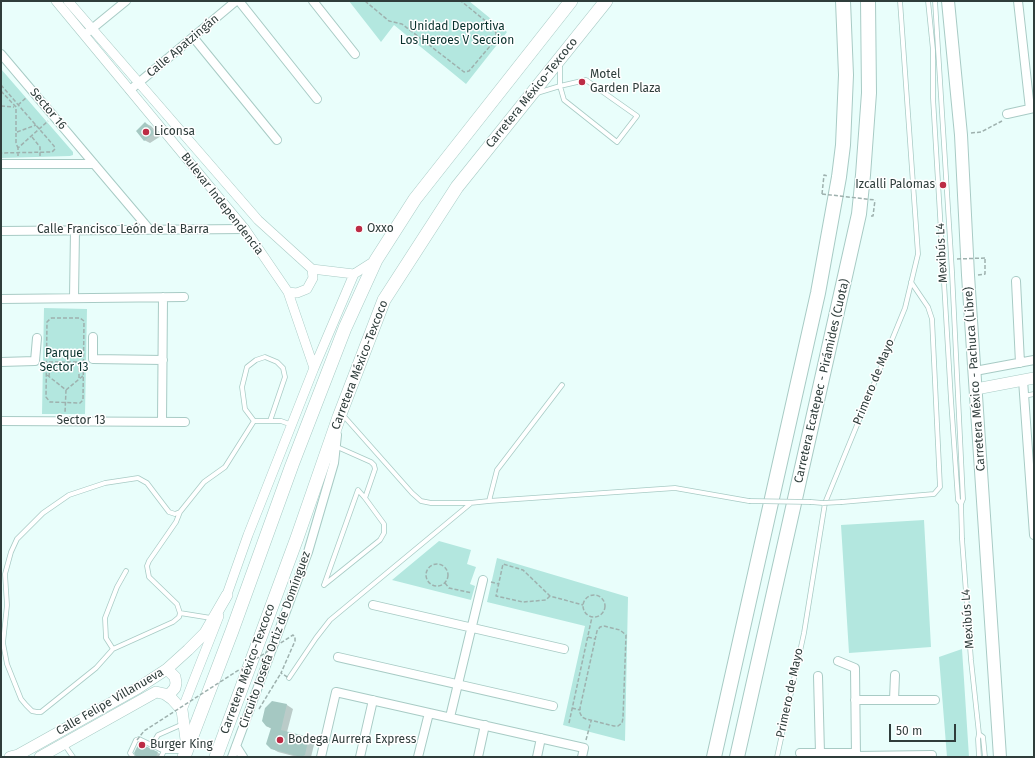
<!DOCTYPE html>
<html>
<head>
<meta charset="utf-8">
<style>
  body { margin:0 }
  #map { position:relative; width:1035px; height:758px; overflow:hidden; background:#e9fefb; font-family:"Fira Sans",sans-serif }
  canvas { display:block }
  .frame { position:absolute; inset:0; border:2px solid #2f3d3b; pointer-events:none }
  .scale { position:absolute; left:889px; top:724px; width:67px; height:18px; box-sizing:border-box; border:2px solid #2f3d3b; border-top:0; padding-left:5px; font-size:12px; line-height:14px; white-space:nowrap; color:#2f3d3b; -webkit-text-stroke:3px #fff; paint-order:stroke }
</style>
</head>
<body>
<div id="map">
<canvas width="1035" height="758"></canvas>
<div class="frame"></div>
<div class="scale">50 m</div>
</div>
<script>
const context = document.querySelector('canvas').getContext('2d');
context.lineJoin = 'round';
function fillPath(path, color) {
  context.fillStyle = color;
  context.fill(path, 'evenodd');
}
function poly(rows) {
  const path = new Path2D();
  for (const r of rows) {
    if (r.length === 3) {
      path.moveTo(r[0] + r[2], r[1]);
      path.arc(r[0], r[1], r[2], 0, 2 * Math.PI);
      continue;
    }
    path.moveTo(r[0], r[1]);
    for (let i = 2; i < r.length; i += 2) path.lineTo(r[i], r[i + 1]);
  }
  return path;
}
function trace(path, color, width, dash) {
  context.strokeStyle = color;
  context.lineWidth = width;
  context.lineCap = dash ? 'butt' : 'round';
  context.setLineDash(dash || []);
  context.stroke(path);
}
function drawText(font, color, halo, rows, align = 'center') {
  context.font = font + ' "Fira Sans",sans-serif';
  context.lineWidth = 3;
  context.setLineDash([]);
  context.textBaseline = 'middle';
  context.strokeStyle = halo;
  context.fillStyle = color;
  for (const [text, x, y, turn = 0] of rows) {
    context.save();
    context.translate(x, y);
    context.rotate((+turn || 0) * Math.PI / 180);
    context.textAlign = isNaN(turn) ? turn : align;
    if (halo) context.strokeText(text, 0, 0);
    context.fillText(text, 0, 0);
    context.restore();
  }
}
fillPath(poly([
  [349,1,469,1,507,32,466,84,394,25,381,42],
  [1,69,73,152,73,155,70,156,1,158],
  [44,308,87,309,85,414,42,414],
  [924,520,931,647,849,653,841,525],
  [439,541,471,550,467,564,476,567,470,584,475,586,471,600,392,580],
  [497,558,628,597,625,741,563,725,585,626,487,602],
  [962,649,969,757,947,757,939,657]
]), '#b3e7df');
fillPath(poly([
  [145,123,151,126,161,136,150,143,144,140],
  [272,702,287,705,293,709,287,732,309,738,315,741,311,757,297,757,278,752,271,748,272,729,266,726],
  [158,753,162,755,161,757,139,757]
]), '#0003');
fillPath(poly([
  [145,122,155,133,144,141,136,131],
  [272,701,287,704,281,730,309,737,305,755,301,757,271,749,266,744,271,728,266,726,262,721,265,708],
  [139,743,158,752,156,757,136,757,134,753]
]), '#a5c8c2');
const service = poly([
  [928,1,933,50,933,98,951,400,958,500,961,504],
  [935,1,952,272,963,499,961,504,962,539,971,660,979,734,978,739,979,757],
  [537,93,560,86,586,80,637,116,617,142,564,100,560,86,560,64],
  [1024,396,1034,394],
  [342,414,412,493,421,501,431,503,470,503,489,501,497,470,562,385],
  [254,421,245,409,242,387,247,367,256,360,265,357,277,362,283,368,285,377,270,421],
  [489,501,675,488,749,501],
  [811,502,823,503],
  [842,502,934,494,940,487,932,319,928,307,911,282],
  [180,512,175,514,169,512,147,483,138,478,105,483,69,495,43,513,17,539,11,552,5,574,7,605,3,643,7,664,21,699,26,705,32,711,37,712,41,712,96,668,113,649,173,622,179,617,180,613,177,604,149,577,147,566,149,561,176,522,180,512,204,482,225,467,254,421,281,421,292,425],
  [324,585,358,490,365,498,375,469,374,465,371,462,335,446],
  [324,585,380,540,384,533,384,524,365,498],
  [180,613,211,618],
  [113,649,106,638,105,618,117,587,126,571],
  [289,678,316,638,330,620,470,504],
  [979,734,983,737,985,757],
  [64,744,73,757],
  [154,747,155,740,158,735,183,724],
  [133,757,130,753,136,740,139,739,164,751],
  [161,757,164,751,183,751],
  [777,757,804,633,825,503,905,308,918,254,900,1]
]);
const minor = poly([
  [239,1,317,99],
  [313,1,355,54],
  [1018,1,1030,109],
  [88,32,126,1],
  [193,37,277,140],
  [1,54,150,230],
  [130,90,236,1],
  [1007,114,1034,108],
  [1,164,94,164],
  [1,231,245,229],
  [1016,281,1020,363],
  [74,298,75,230],
  [1,299,184,297],
  [93,337,93,359,163,360],
  [1,362,35,361,37,338],
  [975,371,1034,360],
  [1023,380,1034,535],
  [1,421,185,422],
  [162,422,163,297],
  [373,605,564,649],
  [338,657,553,706],
  [838,661,855,668,856,757],
  [818,676,820,753],
  [855,700,935,700],
  [894,700,895,675],
  [450,717,483,580],
  [236,746,243,757],
  [800,753,856,753],
  [856,756,932,755],
  [232,757,308,552,334,463,337,435],
  [321,757,336,692,584,748,582,757],
  [360,757,373,700],
  [418,757,429,713],
  [478,757,485,725],
  [537,757,541,738]
]);
const tertiary = poly([
  [56,1,245,229,288,292,314,368],
  [68,1,258,220,312,269,354,274],
  [288,292,297,293,307,289,313,278,312,269],
  [225,600,248,535,314,368,354,274,376,260],
  [182,710,219,616]
]);
const secondary = poly([
  [976,389,1034,378],
  [167,669,175,677,176,683,175,688,168,696],
  [10,757,18,755,138,688,167,669,188,650,205,633,227,595],
  [40,757,156,692,165,694,172,699,182,710,187,747]
]);
const primary = poly([
  [948,1,961,135,968,275,1000,757]
]);
const trunk = poly([
  [184,757,232,631,292,465,345,328,376,260,415,199,571,1],
  [216,757,297,538,339,417,384,300,457,187,606,1]
]);
const motorway = poly([
  [714,757,818,293,839,177,843,145,846,75,843,1],
  [737,757,859,214,863,175,869,93,868,1]
]);
trace(service, '#a8cbc5', 5.5);
trace(minor, '#a8cbc5', 10);
trace(tertiary, '#a8cbc5', 10);
trace(secondary, '#a8cbc5', 12);
trace(primary, '#a8cbc5', 14);
trace(trunk, '#a8cbc5', 14);
trace(motorway, '#a8cbc5', 16);
trace(poly([
  [365,1,389,21,402,24,464,72,469,71,496,39,496,33,493,27,461,1],
  [1,85,54,146,55,149,52,152,1,153],
  [1,91,16,107,16,143,18,148],
  [18,105,27,97],
  [1,106,14,107],
  [17,132,36,125],
  [971,133,981,132,1002,121],
  [32,137,40,147,40,156],
  [18,156,18,148,48,121],
  [822,194,824,175,828,176],
  [871,216,873,216,875,200],
  [978,275,985,274,985,258],
  [51,318,80,318,84,321,83,400,80,403,50,402,46,397,47,322,51,318],
  [43,362,83,362],
  [47,375,66,390,65,413],
  [49,377,50,363],
  [79,378,79,362],
  [66,390,84,375],
  [437,575,11],
  [491,582,499,584],
  [445,583,449,588,472,593],
  [594,606,11],
  [550,596,546,600,523,602,496,596,503,564,523,570,550,596,583,605],
  [604,626,620,630,626,635,623,718,622,723,618,726,614,726,586,719,582,717,580,713,580,708,597,631,600,627,604,626],
  [588,637,595,639],
  [572,708,580,710],
  [259,709,281,673],
  [569,723,592,617],
  [586,740,591,721]
]), '#9eb1ae', 1.5, [4, 2]);
trace(service, '#fff', 4);
trace(minor, '#fff', 8);
trace(tertiary, '#fff', 9);
trace(secondary, '#fff', 11);
trace(primary, '#fff', 12);
trace(trunk, '#fff', 13);
trace(motorway, '#fff', 14);
const serviceBridge = poly([
  [749,501,811,502],
  [823,503,842,502]
]);
trace(serviceBridge, '#a8cbc5', 5.5, []);
trace(poly([
  [822,194,875,200],
  [957,259,985,258],
  [137,740,144,731,293,635,295,637,295,641,281,673,289,678]
]), '#9eb1ae', 1.5, [4, 2]);
trace(serviceBridge, '#fff', 4);
for (const [x, y, r, color] of [
  [582,82,4,"#bc2c45"],
  [146,132,4,"#bc2c45"],
  [943,185,4,"#bc2c45"],
  [359,229,4,"#bc2c45"],
  [280,740,4,"#bc2c45"],
  [142,745,4,"#bc2c45"]
]) {
  const dot = new Path2D();
  dot.arc(x, y, r, 0, 2 * Math.PI);
  context.fillStyle = color;
  context.fill(dot);
  trace(dot, '#fff', 1.5);
}
drawText('12px', '#08322d', '#fff', [
  ["Unidad Deportiva",457,27],
  ["Los Heroes V Seccion",457,41],
  ["Parque",64,354],
  ["Sector 13",64,368]
]);
drawText('12px', '#2f3d3b', '#fff', [
  ["Calle Apatzingán",183,46,-40],
  ["Carretera México-Texcoco",532,93,-51],
  ["Sector 16",48,109,50],
  ["Bulevar Independencia",222,204,52],
  ["Calle Francisco León de la Barra",123,230],
  ["Mexibús L4",942,253,-93],
  ["Carretera México-Texcoco",360,365,-69],
  ["Carretera México - Pachuca (Libre)",975,379,-94],
  ["Carretera Ecatepec - Pirámides (Cuota)",822,381,-77],
  ["Primero de Mayo",874,382,-68],
  ["Sector 13",81,421],
  ["Mexibús L4",968,619,-94],
  ["Circuito Josefa Ortiz de Domínguez",275,640,-70],
  ["Carretera México-Texcoco",248,669,-70],
  ["Primero de Mayo",790,693,-78],
  ["Calle Felipe Villanueva",110,702,-30]
]);
drawText('12px', '#2f3d3b', '#fff', [
  ["Motel",590,75],
  ["Garden Plaza",590,89],
  ["Liconsa",154,132],
  ["Izcalli Palomas",935,185,"right"],
  ["Oxxo",367,229],
  ["Bodega Aurrera Express",288,740],
  ["Burger King",150,745]
], 'left');
</script>
</body>
</html>
